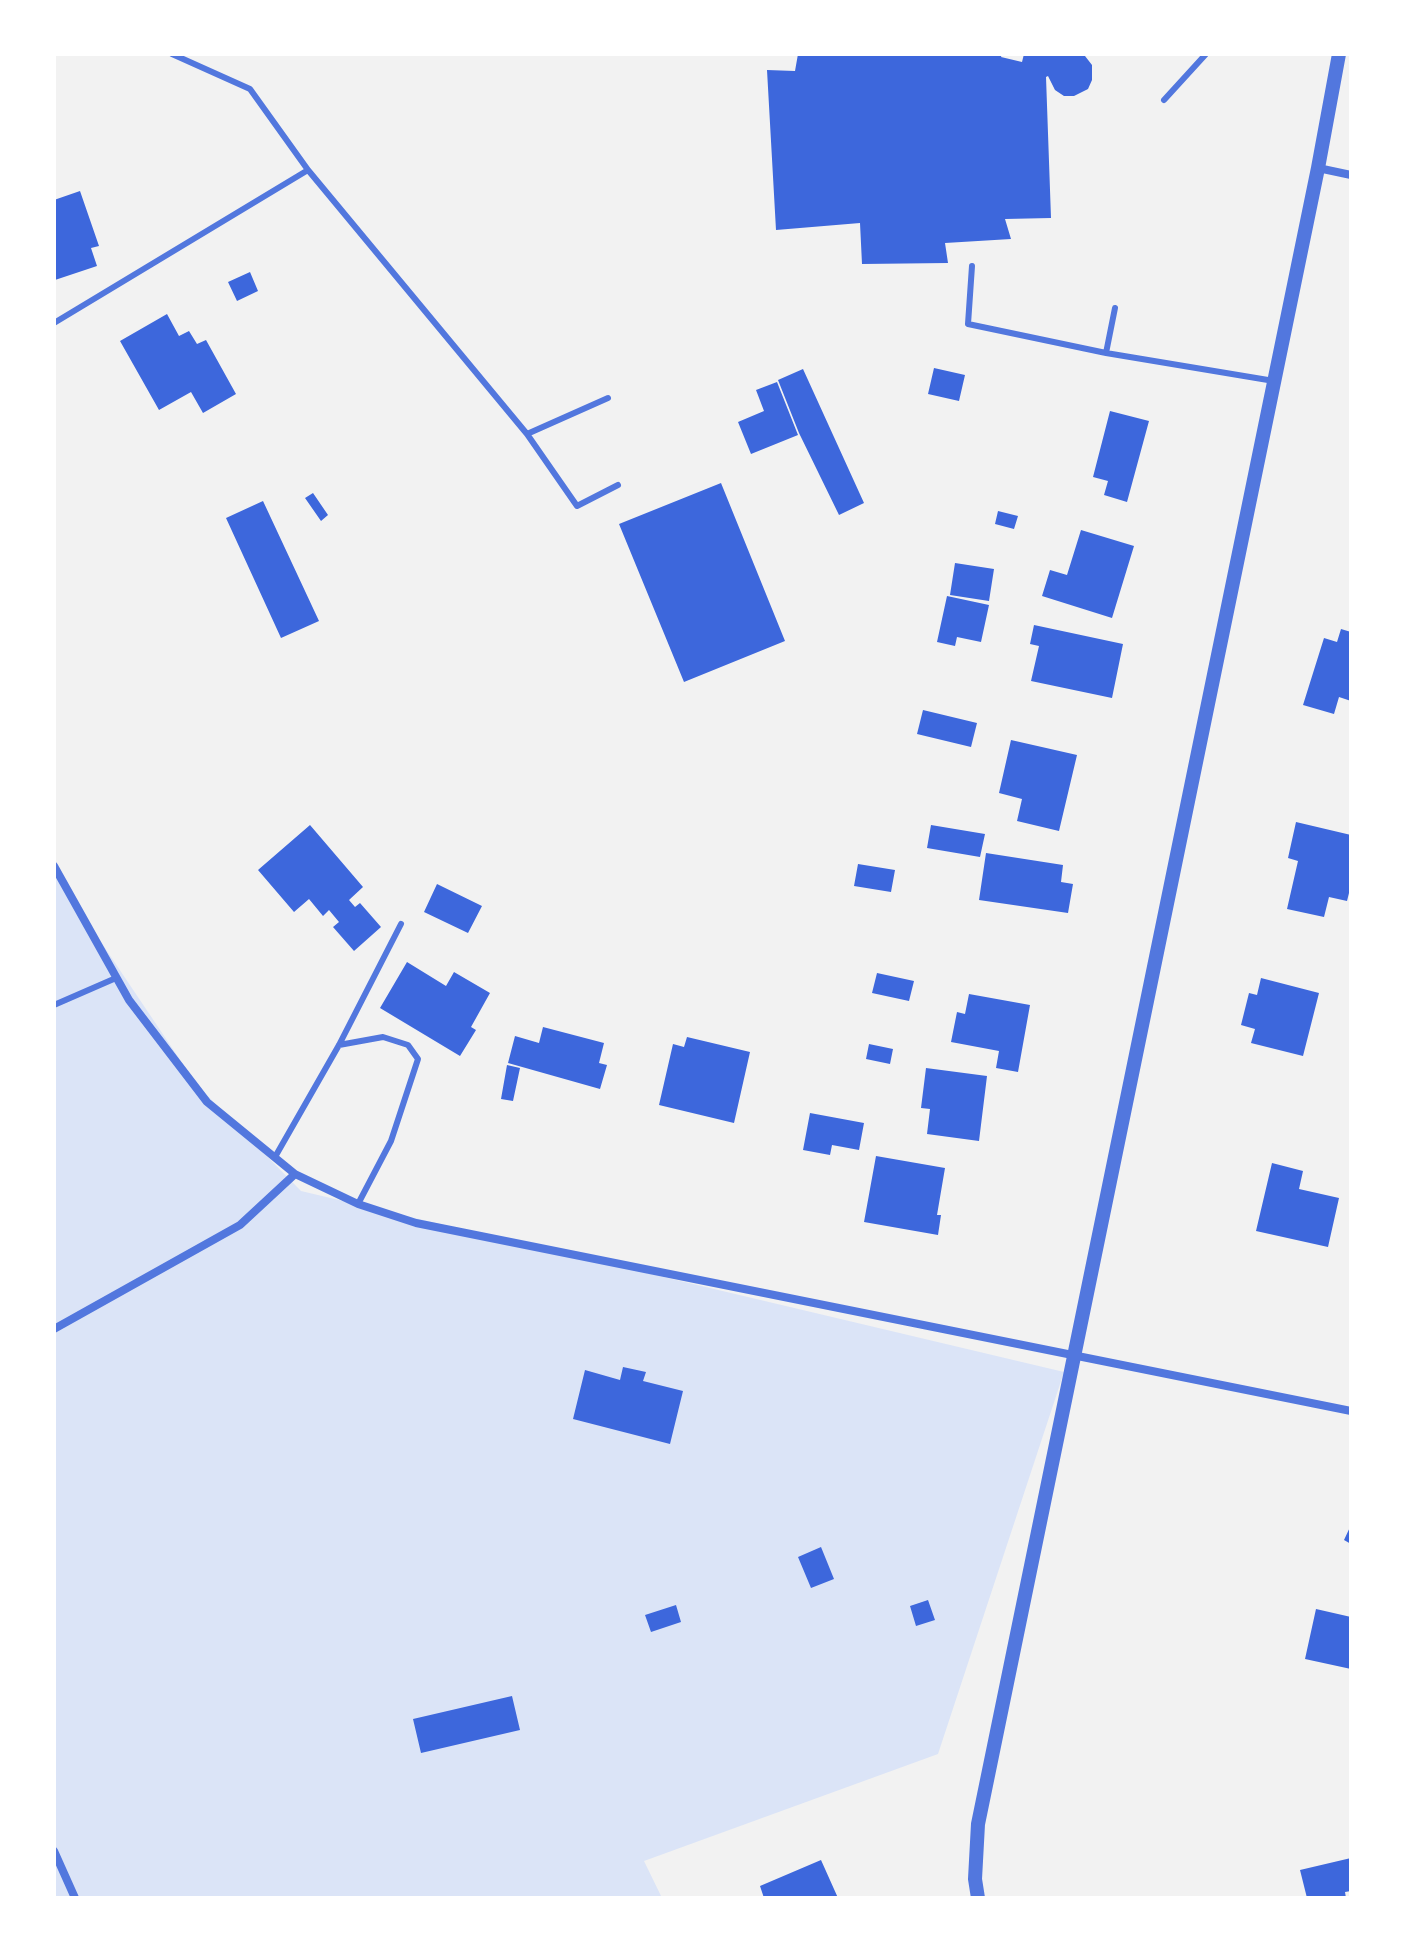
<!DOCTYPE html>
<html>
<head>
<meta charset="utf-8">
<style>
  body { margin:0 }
  #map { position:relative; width:1405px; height:1952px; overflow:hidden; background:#f2f2f2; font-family:"DejaVu Sans",sans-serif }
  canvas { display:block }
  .frame { position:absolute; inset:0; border:56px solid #fff; pointer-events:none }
</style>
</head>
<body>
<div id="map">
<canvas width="1405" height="1952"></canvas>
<div class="frame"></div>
</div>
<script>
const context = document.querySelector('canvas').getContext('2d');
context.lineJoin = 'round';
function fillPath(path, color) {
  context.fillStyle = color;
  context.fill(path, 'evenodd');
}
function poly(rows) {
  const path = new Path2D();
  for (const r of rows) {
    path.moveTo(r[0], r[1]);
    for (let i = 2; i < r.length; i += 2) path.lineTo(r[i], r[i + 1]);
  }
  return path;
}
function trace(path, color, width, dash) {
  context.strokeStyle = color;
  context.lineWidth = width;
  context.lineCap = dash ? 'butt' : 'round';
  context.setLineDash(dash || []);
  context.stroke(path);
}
fillPath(poly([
  [54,872,197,1085,301,1191,1064,1372,938,1754,644,1861,662,1898,54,1898]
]), '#dbe4f7');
fillPath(poly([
  [798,54,1002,54,1001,57,1022,62,1024,54,1085,56,1092,65,1092,80,1088,89,1074,96,1064,96,1055,90,1048,76,1046,77,1051,218,1005,219,1011,239,945,243,948,263,862,264,860,223,776,230,767,70,795,71],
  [80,191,99,246,91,248,97,266,55,280,54,200],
  [250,272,258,291,237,301,228,282],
  [167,314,179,336,189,331,197,344,206,340,236,394,203,413,191,392,159,410,120,341],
  [934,368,965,375,959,401,928,394],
  [803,369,864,503,839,515,799,433,778,380],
  [777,382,798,435,751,454,738,422,764,411,756,390],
  [1110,411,1149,421,1127,502,1104,495,1108,481,1093,477],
  [721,483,785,641,684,682,619,524],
  [313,493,328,515,321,521,305,498],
  [263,501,319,621,281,638,226,518],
  [998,511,1018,516,1014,529,995,524],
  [1081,530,1134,546,1112,618,1042,596,1050,570,1067,575],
  [955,563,994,569,989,601,950,595],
  [947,596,989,605,981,642,957,637,955,646,937,642],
  [1034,625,1123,644,1112,698,1031,681,1039,646,1030,644],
  [1341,629,1351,632,1351,701,1339,697,1334,714,1303,705,1324,638,1337,642],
  [923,710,977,723,971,747,917,734],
  [1011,740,1077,755,1059,831,1017,821,1022,799,999,793],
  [1296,822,1351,835,1351,885,1347,901,1329,897,1324,917,1287,909,1298,861,1288,858],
  [310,825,363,887,349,900,355,907,360,903,381,927,354,951,333,927,339,922,329,910,323,916,309,899,294,912,258,870],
  [931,825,985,834,980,857,927,848],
  [986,853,1063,865,1061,882,1073,884,1068,913,979,900],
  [858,864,895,870,891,892,854,886],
  [437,884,482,906,468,933,424,912],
  [407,962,446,986,454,972,490,993,471,1027,476,1030,460,1056,380,1008],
  [877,973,914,981,909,1001,872,993],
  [1261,978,1319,993,1303,1056,1251,1043,1255,1029,1241,1025,1249,993,1257,995],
  [969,994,1030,1005,1018,1072,996,1068,999,1051,951,1042,957,1012,965,1014],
  [543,1027,604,1043,599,1063,607,1065,600,1089,508,1063,515,1036,539,1043],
  [687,1037,750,1052,734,1123,659,1105,673,1044,684,1047],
  [869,1044,893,1049,890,1064,866,1059],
  [507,1065,520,1068,513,1101,501,1099],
  [926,1068,987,1076,979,1141,927,1134,930,1109,921,1108],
  [810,1113,864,1123,859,1150,832,1145,830,1155,803,1150],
  [876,1156,945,1168,937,1215,941,1215,938,1235,864,1222],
  [1272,1163,1303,1171,1299,1189,1339,1198,1328,1247,1256,1231],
  [623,1367,646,1372,643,1381,683,1391,670,1444,573,1419,585,1370,620,1380],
  [1351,1525,1351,1544,1344,1540],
  [821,1547,834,1579,811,1588,798,1557],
  [928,1600,935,1620,916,1626,910,1606],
  [676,1605,681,1622,651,1632,645,1615],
  [1316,1609,1351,1617,1351,1669,1305,1659],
  [512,1696,520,1730,421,1753,413,1719],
  [1351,1858,1351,1891,1345,1892,1346,1898,1307,1898,1300,1870],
  [821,1860,838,1898,764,1898,760,1886]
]), '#3d67dc');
trace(poly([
  [172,54,250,89,308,170],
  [1164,100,1206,54],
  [972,266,968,324,1106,353],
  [1115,308,1106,353,1274,381],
  [54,323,308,170,527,434,577,506,618,485],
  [527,434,608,398],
  [54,1005,116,978],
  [339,1045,383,1037,408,1045,418,1059,391,1141,358,1204],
  [275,1157,339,1045,401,924]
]), '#5277de', 6);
trace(poly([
  [1318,168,1351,175],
  [54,866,129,1000,207,1102,295,1174,358,1204,416,1223,1351,1411],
  [54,1329,240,1225,295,1174],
  [54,1851,75,1898]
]), '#5277de', 8);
trace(poly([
  [978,1898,975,1879,978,1824,1318,168,1339,54]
]), '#5277de', 14);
</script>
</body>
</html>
